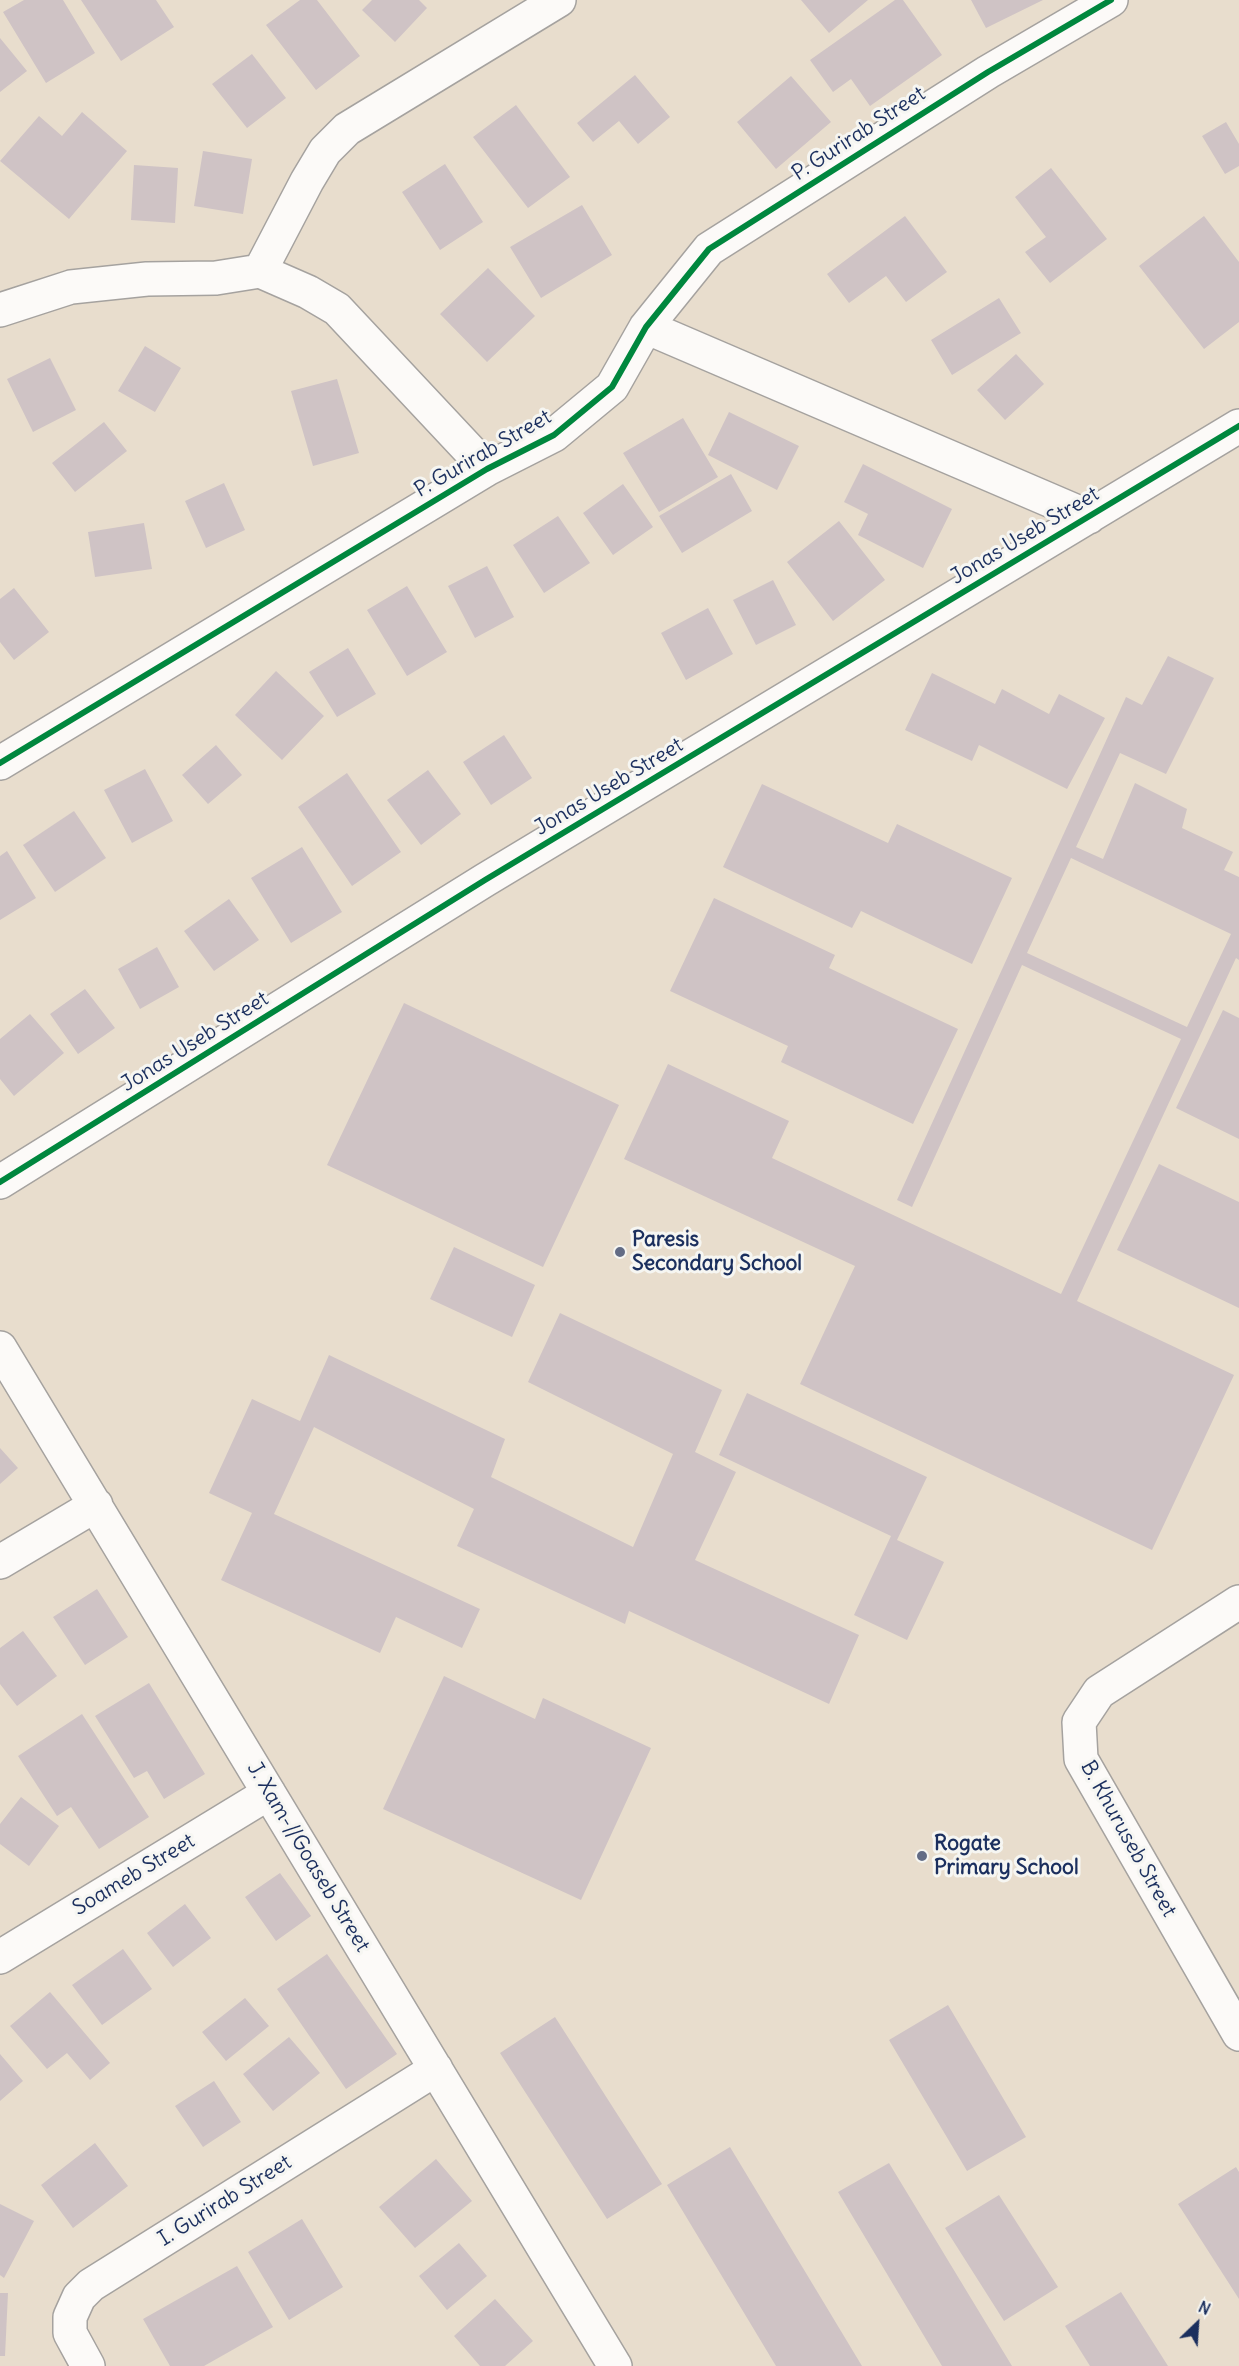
<!DOCTYPE html>
<html>
<head>
<meta charset="utf-8">
<style>
  body { margin:0 }
  #map { position:relative; width:1239px; height:2366px; overflow:hidden; background:#e8ddcd; font-family:Delius,sans-serif }
  canvas { display:block }
  .north { position:absolute; left:1167px; top:2294px; width:60px; height:60px; -webkit-text-stroke:4px #f6f6f2; paint-order:stroke; rotate:25deg; font-size:16px; font-weight:700; line-height:24px; text-align:center; color:#1b2f5e }
  .north::after { content:''; display:block; margin:auto; width:21px; height:27px; background:#1b2f5e; clip-path:polygon(50% 0,100% 100%,50% 72%,0 100%) }
</style>
</head>
<body>
<div id="map">
<canvas width="1239" height="2366"></canvas>
<div class="north">N</div>
</div>
<script>
const context = document.querySelector('canvas').getContext('2d');
context.lineJoin = 'round';
function fillPath(path, color) {
  context.fillStyle = color;
  context.fill(path, 'evenodd');
}
function poly(rows) {
  const path = new Path2D();
  for (const r of rows) {
    path.moveTo(r[0], r[1]);
    for (let i = 2; i < r.length; i += 2) path.lineTo(r[i], r[i + 1]);
  }
  return path;
}
function trace(path, color, width, dash) {
  context.strokeStyle = color;
  context.lineWidth = width;
  context.lineCap = dash ? 'butt' : 'round';
  context.setLineDash(dash || []);
  context.stroke(path);
}
function drawText(font, color, halo, rows, align = 'center') {
  context.font = font + ' Delius,sans-serif';
  context.lineWidth = 6;
  context.setLineDash([]);
  context.textBaseline = 'middle';
  context.strokeStyle = halo;
  context.fillStyle = color;
  for (const [text, x, y, turn = 0] of rows) {
    context.save();
    context.translate(x, y);
    context.rotate((+turn || 0) * Math.PI / 180);
    context.textAlign = isNaN(turn) ? turn : align;
    if (halo) context.strokeText(text, 0, 0);
    context.fillText(text, 0, 0);
    context.restore();
  }
}
fillPath(poly([
  [24,0,63,0,95,53,46,83,3,12],
  [81,0,156,0,174,27,121,61],
  [300,0,317,0,360,56,316,90,266,25],
  [372,0,419,0,427,8,395,42,362,10],
  [801,0,868,0,829,33],
  [895,0,903,0,942,55,870,106,851,79,833,92,810,60],
  [971,0,1043,0,986,28],
  [0,38,27,71,0,92],
  [252,54,286,98,247,128,212,84],
  [635,75,670,117,638,144,619,121,593,142,577,123],
  [791,76,831,122,776,169,737,122],
  [516,105,570,177,528,208,473,137],
  [82,112,127,151,69,219,0,161,39,116,62,136],
  [1226,122,1239,144,1239,166,1225,174,1202,136],
  [203,151,252,159,243,214,194,206],
  [445,164,483,222,440,250,402,192],
  [134,165,178,168,175,223,131,220],
  [1051,168,1107,239,1050,283,1025,252,1046,237,1015,197],
  [582,205,612,255,541,298,510,247],
  [905,216,947,272,906,302,886,276,849,303,827,274],
  [1204,216,1239,262,1239,322,1204,349,1139,266],
  [488,268,535,316,487,362,440,314],
  [999,298,1021,333,952,375,931,340],
  [145,346,181,368,155,412,118,391],
  [1016,354,1044,384,1005,420,977,390],
  [50,358,76,410,33,432,7,379],
  [337,379,359,453,313,466,291,391],
  [729,412,799,446,777,490,708,455],
  [683,418,718,477,659,512,623,453],
  [104,422,127,451,75,492,52,463],
  [863,464,952,509,923,568,858,535,868,514,844,502],
  [731,474,752,511,682,553,659,516],
  [224,483,245,530,206,548,185,501],
  [623,484,653,527,613,555,583,513],
  [558,516,590,563,544,593,513,545],
  [839,521,885,580,833,621,787,562],
  [144,523,152,569,95,577,88,532],
  [487,566,514,617,475,638,448,586],
  [773,580,796,625,756,645,733,600],
  [407,586,447,652,407,676,367,610],
  [14,588,49,632,14,660,0,642,0,599],
  [708,608,733,654,686,680,661,633],
  [348,648,376,694,337,717,309,672],
  [1168,656,1214,678,1166,774,1120,753,1076,847,1103,859,1135,783,1187,809,1182,828,1233,852,1224,870,1239,877,1239,960,1236,958,1077,1301,1234,1375,1152,1550,800,1384,855,1266,624,1159,668,1064,789,1121,772,1158,1061,1294,1181,1039,1022,965,912,1207,897,1200,1126,697,1142,705],
  [1071,858,1231,934,1187,1027,1027,953],
  [276,671,324,716,282,760,235,715],
  [932,673,995,704,1002,689,1049,714,1059,694,1105,718,1067,789,979,745,972,761,905,730],
  [504,735,532,778,491,805,463,762],
  [216,745,242,775,208,804,182,775],
  [145,769,173,821,132,843,104,790],
  [428,770,461,814,421,845,387,800],
  [347,773,401,852,352,886,298,807],
  [762,784,888,843,897,824,1012,878,972,964,861,911,852,928,723,867],
  [74,811,106,858,55,892,23,845],
  [302,847,342,912,291,943,251,878],
  [7,851,36,898,0,920,0,856],
  [714,898,835,955,829,968,958,1029,913,1124,781,1062,788,1046,670,991],
  [229,899,259,940,214,971,184,931],
  [157,947,179,987,140,1009,118,969],
  [85,989,115,1028,78,1054,50,1014],
  [404,1003,619,1105,543,1267,327,1165],
  [1223,1010,1239,1018,1239,1139,1176,1108],
  [30,1014,64,1053,14,1096,0,1079,0,1039],
  [1159,1164,1239,1202,1239,1308,1117,1250],
  [454,1247,535,1285,512,1337,430,1299],
  [560,1313,722,1390,695,1452,736,1472,695,1560,859,1635,829,1704,629,1611,625,1624,457,1546,474,1509,314,1427,274,1514,480,1609,462,1648,396,1617,380,1653,221,1580,252,1513,209,1493,252,1399,300,1421,329,1355,505,1439,491,1477,633,1547,673,1454,528,1382],
  [747,1393,927,1477,897,1540,944,1562,907,1640,854,1615,891,1536,719,1455],
  [0,1448,18,1468,0,1484],
  [97,1589,128,1637,85,1665,53,1617],
  [23,1631,57,1676,17,1706,0,1684,0,1648],
  [444,1676,535,1719,543,1698,651,1748,581,1900,383,1809],
  [149,1683,205,1774,164,1799,147,1771,134,1778,95,1716],
  [82,1714,149,1817,99,1849,71,1807,57,1816,18,1756],
  [21,1797,59,1826,29,1866,0,1844,0,1824],
  [280,1873,311,1916,276,1941,245,1897],
  [185,1904,211,1938,173,1967,147,1933],
  [123,1949,152,1989,102,2025,72,1985],
  [327,1954,397,2054,346,2089,277,1989],
  [50,1992,110,2063,90,2080,67,2053,47,2069,10,2026],
  [245,1998,269,2026,226,2061,202,2032],
  [948,2005,1026,2137,967,2171,889,2040],
  [555,2017,662,2184,607,2219,500,2053],
  [289,2037,320,2073,273,2111,243,2074],
  [0,2054,23,2081,0,2101],
  [214,2081,241,2122,203,2147,175,2106],
  [95,2143,128,2186,73,2228,41,2185],
  [730,2147,862,2366,776,2366,667,2185],
  [436,2159,472,2201,415,2248,379,2207],
  [889,2163,1012,2366,942,2366,838,2192],
  [1236,2167,1239,2172,1239,2299,1178,2204],
  [999,2195,1058,2287,1004,2321,945,2228],
  [0,2204,34,2221,4,2278,0,2275],
  [302,2219,343,2287,289,2320,248,2252],
  [459,2243,487,2276,447,2310,419,2276],
  [237,2266,273,2327,204,2366,170,2366,143,2319],
  [1121,2292,1168,2366,1090,2366,1065,2326],
  [0,2293,8,2293,5,2356,0,2356],
  [495,2299,533,2341,505,2366,480,2366,454,2336]
]), '#cfc3c5');
const street = poly([
  [260,271,307,181,325,151,347,129,559,0],
  [0,310,71,287,147,279,216,278,260,271,308,292,337,309,487,469],
  [646,327,1089,517],
  [0,763,487,469,554,435,612,387,646,327,709,249,988,72,1111,0],
  [0,1182,485,880,1239,426],
  [0,1348,615,2366],
  [0,1562,96,1505],
  [1239,1602,1099,1692,1079,1722,1081,1759,1239,2034],
  [0,1957,269,1793],
  [88,2366,70,2333,70,2317,79,2297,91,2285,436,2069]
]);
trace(street, '#a5a29f', 36);
trace(street, '#fcfaf8', 33);
trace(poly([
  [0,763,487,469,554,435,612,387,646,327,709,249,988,72,1111,0],
  [0,1182,485,880,1239,426]
]), '#00873e', 6);
for (const [x, y, r, color] of [
  [620,1252,6,"#636c85"],
  [922,1856,6,"#636c85"]
]) {
  const dot = new Path2D();
  dot.arc(x, y, r, 0, 2 * Math.PI);
  context.fillStyle = color;
  context.fill(dot);
  trace(dot, '#f6f6f2', 2);
}
drawText('21px', '#1b2f5e', '#f6f6f2', [
  ["P. Gurirab Street",859,134,-33],
  ["P. Gurirab Street",483,454,-30],
  ["Jonas Useb Street",1025,536,-31],
  ["Jonas Useb Street",609,787,-31],
  ["Jonas Useb Street",195,1042,-32],
  ["B. Khuruseb Street",1128,1839,61],
  ["J. Xam-//Goaseb Street",308,1857,59],
  ["Soameb Street",134,1875,-31],
  ["I. Gurirab Street",225,2201,-32]
]);
drawText('bold 21px', '#1b2f5e', '#f6f6f2', [
  ["Paresis",632,1240],
  ["Secondary School",632,1264],
  ["Rogate",934,1844],
  ["Primary School",934,1868]
], 'left');
</script>
</body>
</html>
